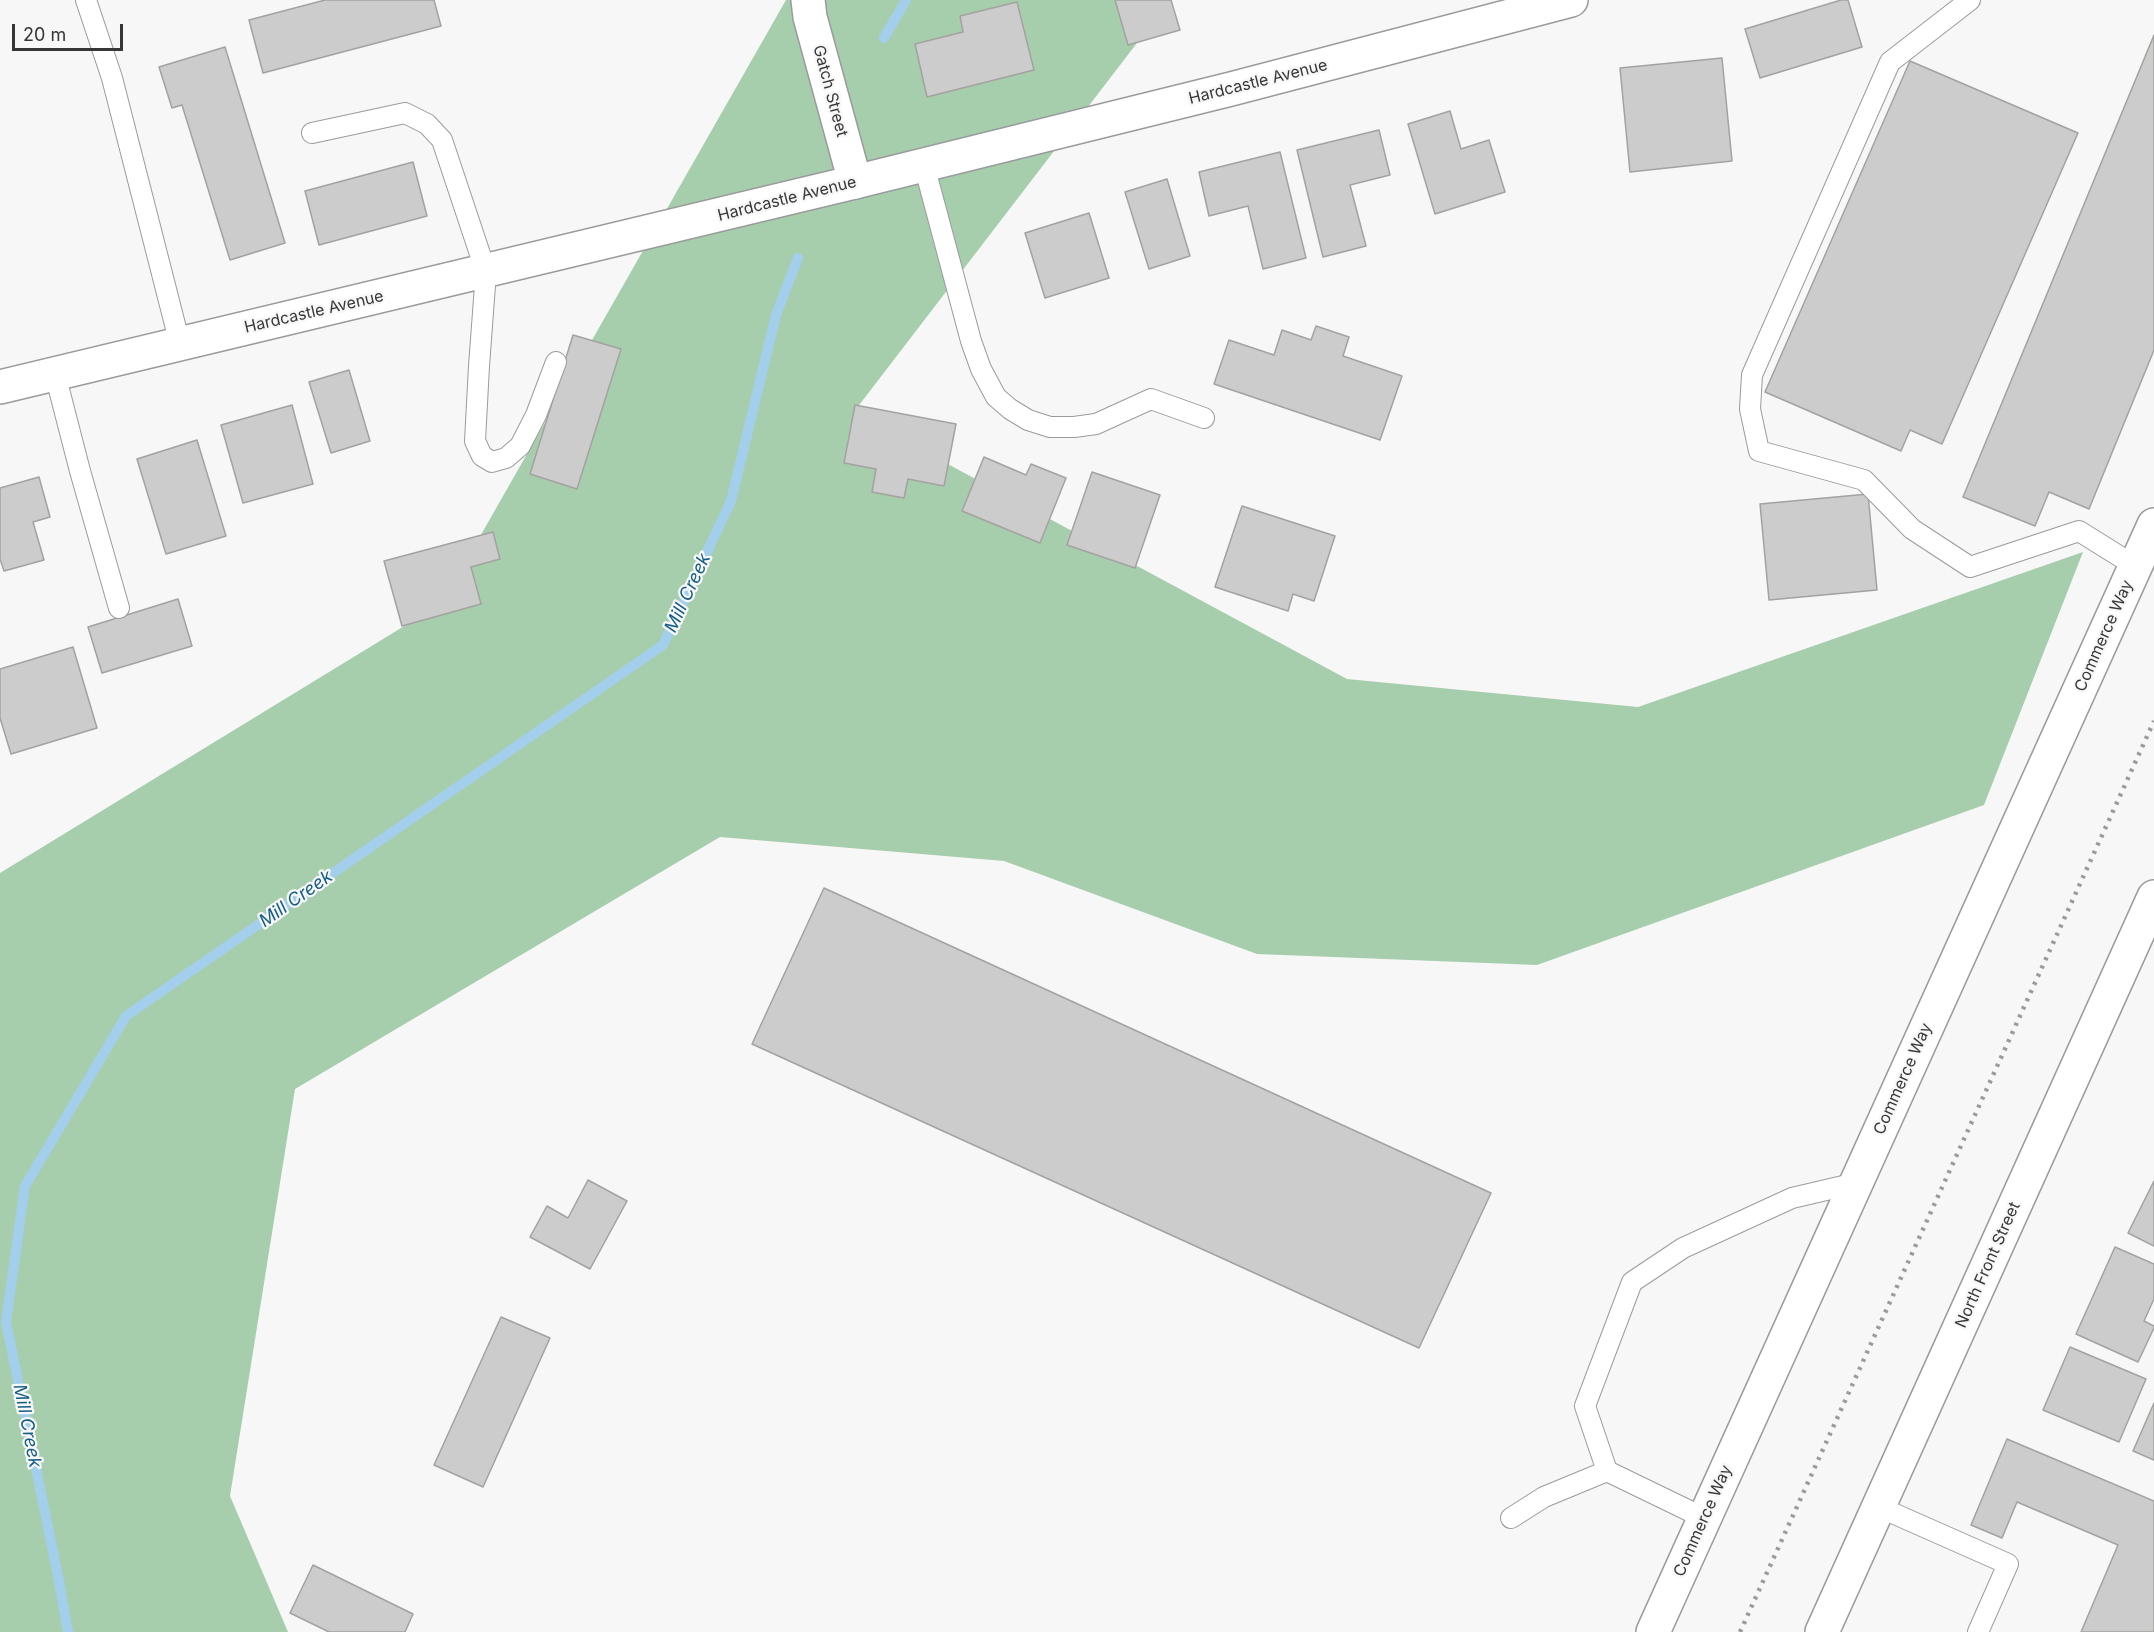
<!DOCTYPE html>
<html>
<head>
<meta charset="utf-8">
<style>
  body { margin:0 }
  #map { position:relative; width:2154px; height:1632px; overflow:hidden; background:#f7f7f8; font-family:Inter,sans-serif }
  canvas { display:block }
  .scale { position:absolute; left:12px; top:24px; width:111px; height:27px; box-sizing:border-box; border:3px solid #363637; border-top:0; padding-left:8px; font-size:18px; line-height:21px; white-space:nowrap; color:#363637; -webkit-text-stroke:4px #f7f7f8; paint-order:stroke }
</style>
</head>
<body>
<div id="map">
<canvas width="2154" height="1632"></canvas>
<div class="scale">20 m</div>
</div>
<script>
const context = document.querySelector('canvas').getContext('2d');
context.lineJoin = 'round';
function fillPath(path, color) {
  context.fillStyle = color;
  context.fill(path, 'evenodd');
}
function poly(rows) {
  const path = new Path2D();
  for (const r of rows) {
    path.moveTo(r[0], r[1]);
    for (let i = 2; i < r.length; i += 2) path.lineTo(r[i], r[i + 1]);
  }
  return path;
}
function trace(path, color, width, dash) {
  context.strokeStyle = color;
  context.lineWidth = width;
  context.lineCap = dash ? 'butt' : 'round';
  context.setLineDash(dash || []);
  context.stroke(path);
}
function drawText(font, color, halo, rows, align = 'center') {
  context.font = font + ' Inter,sans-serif';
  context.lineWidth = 4.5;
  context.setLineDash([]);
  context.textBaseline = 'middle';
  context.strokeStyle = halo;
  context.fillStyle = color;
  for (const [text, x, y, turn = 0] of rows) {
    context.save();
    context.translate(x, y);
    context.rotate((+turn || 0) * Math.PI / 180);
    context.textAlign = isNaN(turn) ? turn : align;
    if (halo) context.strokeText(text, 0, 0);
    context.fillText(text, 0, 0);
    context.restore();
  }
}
fillPath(poly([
  [786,0,1170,0,853,413,1347,679,1638,707,2083,552,1984,805,1537,965,1257,954,1004,861,720,837,295,1089,230,1496,288,1632,0,1632,0,873,442,603]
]), '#a7ceac');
trace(poly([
  [884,38,906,0],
  [68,1632,58,1576,6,1322,25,1186,126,1016,663,645,731,501,776,315,798,258]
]), '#a3cfed', 10);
const building = poly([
  [325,0,434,0,441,26,263,73,249,20,325,0],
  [1115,0,1171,0,1180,30,1128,45,1115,0],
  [1841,0,1848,0,1862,47,1760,78,1745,29,1841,0],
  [1017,2,1034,70,927,97,915,44,963,32,960,16,1017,2],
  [2154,35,2154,350,2089,509,2049,492,2035,526,1963,497,2154,35],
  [225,47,285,243,230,260,182,105,172,108,159,67,225,47],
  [1722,58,1732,161,1630,172,1620,68,1722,58],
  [1910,61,2078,133,1942,444,1910,430,1901,451,1765,392,1910,61],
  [1450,111,1461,149,1489,140,1505,192,1435,214,1408,124,1450,111],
  [1379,130,1390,175,1350,185,1366,246,1323,257,1297,150,1379,130],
  [1280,152,1306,258,1263,269,1248,206,1209,216,1199,172,1280,152],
  [413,162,427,216,319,245,305,191,413,162],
  [1167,179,1190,256,1149,269,1125,192,1167,179],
  [1089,213,1109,278,1045,298,1025,233,1089,213],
  [1316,326,1349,337,1343,356,1402,376,1380,440,1214,384,1229,340,1274,355,1282,330,1311,340,1316,326],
  [573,335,621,349,577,489,530,474,573,335],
  [349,370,370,441,331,453,309,382,349,370],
  [292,405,313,484,243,503,221,425,292,405],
  [855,405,956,424,944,486,908,479,904,498,872,492,876,469,844,463,855,405],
  [197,440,226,536,166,554,137,459,197,440],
  [984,457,1026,475,1031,464,1066,478,1040,543,962,511,984,457],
  [1092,472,1160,495,1135,568,1067,545,1092,472],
  [39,477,50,517,33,522,44,560,4,571,0,559,0,488,39,477],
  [1868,494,1877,590,1769,600,1760,504,1868,494],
  [1242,506,1335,536,1314,601,1293,594,1288,611,1215,587,1242,506],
  [493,532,500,559,471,567,481,604,402,626,384,561,493,532],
  [178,599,192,646,102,673,88,627,178,599],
  [73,647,97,728,11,754,0,718,0,669,73,647],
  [824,888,1491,1193,1419,1348,752,1044,824,888],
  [588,1180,627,1201,590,1269,530,1237,547,1206,568,1218,588,1180],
  [2154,1181,2154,1246,2128,1233,2154,1181],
  [2115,1247,2154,1264,2154,1299,2144,1321,2154,1326,2154,1328,2138,1362,2076,1334,2115,1247],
  [501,1317,550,1338,483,1487,434,1465,501,1317],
  [2070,1347,2146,1379,2119,1442,2043,1410,2070,1347],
  [2154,1403,2154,1460,2133,1451,2154,1403],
  [2007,1439,2154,1501,2154,1632,2081,1632,2118,1545,2017,1502,2002,1538,1971,1525,2007,1439],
  [313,1565,413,1614,405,1632,329,1632,290,1613,313,1565]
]);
fillPath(building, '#cdcccc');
trace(building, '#a3a2a1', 1.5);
const lane = poly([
  [86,0,112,78,180,344],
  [1970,0,1890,62,1752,375,1750,409,1759,451,1864,480,1912,529,1970,567,2079,531,2135,566],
  [312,133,405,113,427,124,442,140,486,272,479,366,475,441,482,456,492,462,506,458,520,446,536,415,556,362],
  [924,165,971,341,981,369,996,397,1010,409,1028,420,1050,427,1074,427,1096,424,1151,399,1204,418],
  [55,374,80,471,119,608],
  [1879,1507,2008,1564,1978,1632],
  [1511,1518,1544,1497,1607,1471],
  [1704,1518,1607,1471,1585,1406,1632,1282,1683,1248,1792,1198,1856,1183]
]);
const street = poly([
  [808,0,810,17,855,182],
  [1653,1632,2154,525]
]);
const secondary = poly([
  [0,387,855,182,1231,89,1571,0],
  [1822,1632,2154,897]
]);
trace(lane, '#9a9b9c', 22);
trace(street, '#9a9b9c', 36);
trace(secondary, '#9a9b9c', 36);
trace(lane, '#fff', 20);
trace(street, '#fff', 33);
trace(secondary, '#fff', 33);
trace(poly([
  [1740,1632,2154,721]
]), '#9b9b9c', 4.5, [3, 6]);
drawText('16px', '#363637', '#f7f7f8', [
  ["Hardcastle Avenue",1258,82,-14],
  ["Gatch Street",830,91,75],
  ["Hardcastle Avenue",787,199,-14],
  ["Hardcastle Avenue",314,312,-13],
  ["Commerce Way",2104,636,-66],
  ["Commerce Way",1903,1079,-66],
  ["North Front Street",1988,1265,-66],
  ["Commerce Way",1703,1521,-66]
]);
drawText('italic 18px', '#145d84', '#f7f7f8', [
  ["Mill Creek",688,593,-65],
  ["Mill Creek",296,899,-35],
  ["Mill Creek",27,1426,79]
]);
</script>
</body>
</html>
